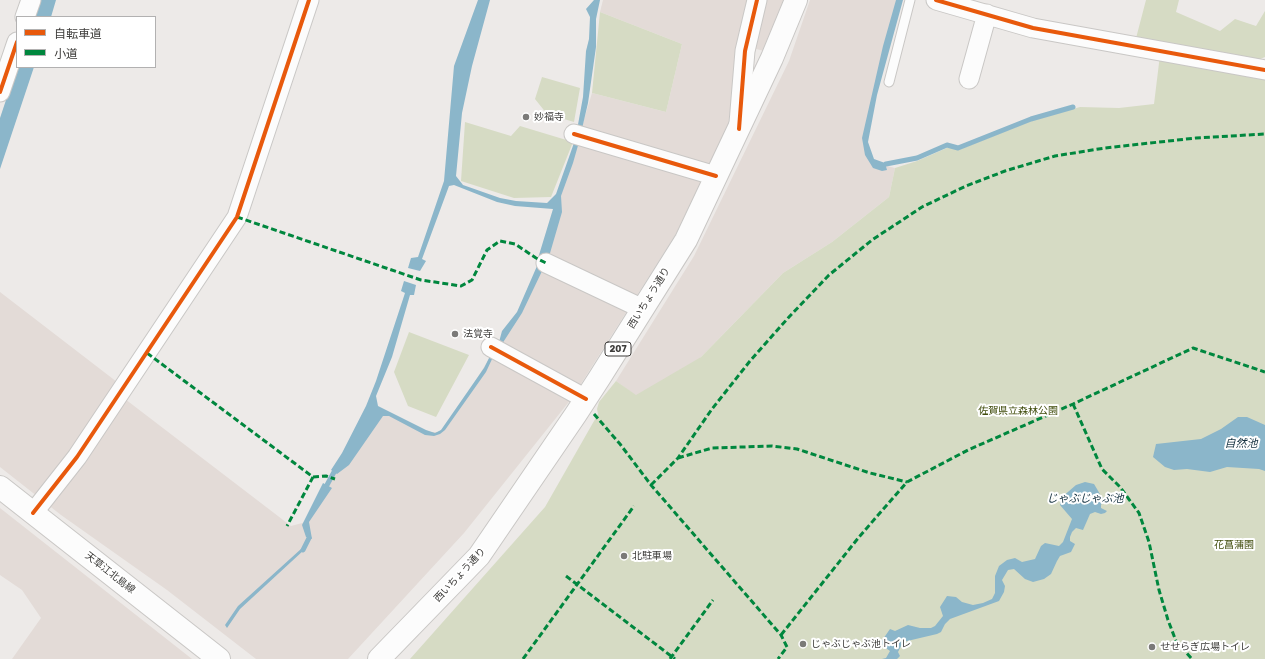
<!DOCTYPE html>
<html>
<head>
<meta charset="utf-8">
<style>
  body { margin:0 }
  #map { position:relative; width:1265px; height:659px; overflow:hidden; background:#edeae8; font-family:Rubik,"Noto Sans JP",sans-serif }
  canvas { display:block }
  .legend { position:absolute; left:16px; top:16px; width:140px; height:52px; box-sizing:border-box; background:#fff; border:1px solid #b2b1b1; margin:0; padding:5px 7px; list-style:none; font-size:12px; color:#3e3d3b }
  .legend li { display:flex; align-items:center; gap:8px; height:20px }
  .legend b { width:20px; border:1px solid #b2b1b1 }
</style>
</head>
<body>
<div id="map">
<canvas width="1265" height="659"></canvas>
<ul class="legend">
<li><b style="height:5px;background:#e8590c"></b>自転車道</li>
<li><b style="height:5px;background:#00873e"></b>小道</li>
</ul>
</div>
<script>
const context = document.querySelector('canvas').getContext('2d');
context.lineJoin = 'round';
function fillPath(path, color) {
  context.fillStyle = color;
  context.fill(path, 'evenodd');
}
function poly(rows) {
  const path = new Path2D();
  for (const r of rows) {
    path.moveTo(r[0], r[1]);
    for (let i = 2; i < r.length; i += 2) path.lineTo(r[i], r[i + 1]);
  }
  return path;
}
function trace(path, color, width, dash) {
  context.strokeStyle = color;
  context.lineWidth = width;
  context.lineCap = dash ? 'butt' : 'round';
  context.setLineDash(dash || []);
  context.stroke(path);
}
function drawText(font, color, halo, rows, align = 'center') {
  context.font = font + ' Rubik,"Noto Sans JP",sans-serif';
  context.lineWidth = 4;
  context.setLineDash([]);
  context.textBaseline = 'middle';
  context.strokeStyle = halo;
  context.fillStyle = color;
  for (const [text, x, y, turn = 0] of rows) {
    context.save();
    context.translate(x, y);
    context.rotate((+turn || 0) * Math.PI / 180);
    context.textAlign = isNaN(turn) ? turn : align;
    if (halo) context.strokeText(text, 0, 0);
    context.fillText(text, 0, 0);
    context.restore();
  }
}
fillPath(poly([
  [603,0,786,0,764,51,741,45,728,126,677,232,572,398,464,533,348,659,256,659,167,590,61,515,0,467,0,292,117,382,125,399,291,526,306,522,374,407,425,432,438,432,447,426,518,313,538,271,592,93,666,112,682,44,600,12],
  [810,0,900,0,863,140,875,163,895,168,889,197,832,242,783,273,699,359,636,396,616,381,694,256,789,61],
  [0,508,192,659,12,659,41,618,22,590,0,575]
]), '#e3dbd7');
fillPath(poly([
  [1146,0,1179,0,1176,12,1220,31,1235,19,1256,26,1265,11,1265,57,1255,61,1135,42],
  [600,12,682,44,666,112,592,93],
  [1160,55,1265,77,1265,659,410,659,545,507,598,414,597,409,599,402,616,381,636,395,701,357,783,273,832,242,889,197,895,168,917,161,949,147,958,150,1031,121,1080,107,1119,108,1154,104],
  [542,77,580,88,574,122,547,114,535,99],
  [465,122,511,136,520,126,573,142,551,197,514,198,461,181],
  [409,332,469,355,436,417,408,406,394,372]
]), '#d6dbc4');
fillPath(poly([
  [39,0,56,0,51,17,34,17],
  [478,0,490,0,472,66,462,113,456,176,463,185,500,198,516,201,547,203,556,194,575,140,579,142,573,163,561,196,562,212,548,260,539,255,553,209,515,206,497,202,454,185,449,186,422,259,426,261,420,271,408,268,411,258,418,257,444,181,454,66],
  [594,0,600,0,596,19,596,47,588,103,581,133,577,130,583,97,586,51,589,39,590,17,586,9],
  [896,0,903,0,877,95,868,142,874,159,885,163,887,170,882,171,873,168,865,155,862,138,883,46],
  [17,67,34,67,0,169,0,118],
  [537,266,543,269,522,313,502,344,499,342,502,331,517,312],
  [404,281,416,285,414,295,410,295,392,357,376,396,378,406,426,430,435,433,441,430,484,368,491,354,493,357,486,372,445,430,440,434,434,436,425,435,389,416,383,416,349,465,337,474,331,470,342,453,366,406,376,381,405,293,401,291],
  [1238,417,1247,417,1265,425,1265,471,1259,469,1227,467,1210,472,1187,469,1174,470,1165,467,1153,457,1156,444,1201,439,1221,429],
  [1085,482,1094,484,1097,489,1101,496,1105,499,1101,505,1101,508,1107,511,1105,513,1101,514,1095,512,1090,514,1083,530,1076,528,1072,532,1070,537,1070,541,1075,544,1071,552,1060,556,1057,561,1051,574,1044,579,1033,582,1025,579,1014,569,1008,570,1002,580,1005,586,1004,592,999,601,950,619,945,624,941,632,937,634,903,642,898,652,900,656,897,659,882,659,886,658,890,651,883,646,881,642,890,629,895,631,908,625,920,628,931,628,935,626,943,616,940,607,947,596,956,597,962,602,973,605,983,603,992,599,995,593,995,576,999,566,1007,560,1015,558,1022,562,1035,559,1041,546,1045,543,1059,546,1063,542,1072,519,1060,505,1061,498,1076,485],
  [323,483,332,488,309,522,312,539,306,537,302,525],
  [301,549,304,550,240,609,227,628,225,625,238,606]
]), '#8bb6ca');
trace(poly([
  [886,164,917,158,947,145,958,148,1031,119,1073,107],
  [327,485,334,472],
  [303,550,309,538]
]), '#8bb6ca', 5);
const lane = poly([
  [889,82,910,0]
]);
const street = poly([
  [936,0,1033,28,1265,70],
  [25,17,31,0],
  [969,79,987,14],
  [0,92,17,42],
  [739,123,745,51,757,0],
  [574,134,716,176],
  [546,263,643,309],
  [491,347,586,399],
  [33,513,77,457,237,217,309,0]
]);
const secondary = poly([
  [0,487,219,659]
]);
const highway = poly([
  [379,659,479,556,576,414,600,377,686,240,772,58,796,0]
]);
trace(lane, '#c9c7c5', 11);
trace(street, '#c9c7c5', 21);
trace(secondary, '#c9c7c5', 24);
trace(highway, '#c9c7c5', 24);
trace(lane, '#fcfcfc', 9);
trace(street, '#fcfcfc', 19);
trace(secondary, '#fcfcfc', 22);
trace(highway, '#fcfcfc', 22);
trace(poly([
  [237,217,421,280,461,286,472,280,487,250,500,241,515,244,536,258,546,263],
  [147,353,313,477,287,526],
  [1073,404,1102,469,1120,487,1139,513,1149,542,1159,590,1168,620,1176,641,1192,659],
  [594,414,620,444,651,485,781,635,787,647,778,659],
  [678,458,712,448,772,446,797,449,870,473,907,482],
  [313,477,326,476,335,479],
  [651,485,678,458,712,409,750,361,789,317,829,275,872,240,922,207,966,186,1005,171,1055,156,1105,148,1196,138,1265,134],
  [566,576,675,659],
  [781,635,859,537,907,482,968,450,1073,404,1193,348,1265,372],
  [523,659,634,506],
  [670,659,713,600]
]), '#00873e', 3, [6, 3]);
trace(poly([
  [936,0,1033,28,1265,70],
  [0,92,17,42],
  [739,129,745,51,757,0],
  [574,134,716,176],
  [491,347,586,399],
  [33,513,77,457,237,217,309,0]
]), '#e8590c', 4);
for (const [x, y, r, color] of [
  [526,117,4,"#7b7a78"],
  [455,334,4,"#7b7a78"],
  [624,556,4,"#7b7a78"],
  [803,644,4,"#7b7a78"],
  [1152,647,4,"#7b7a78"]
]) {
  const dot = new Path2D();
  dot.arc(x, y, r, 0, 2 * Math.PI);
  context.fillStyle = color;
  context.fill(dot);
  trace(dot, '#fff', 1.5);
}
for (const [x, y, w] of [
  [618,349,26]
]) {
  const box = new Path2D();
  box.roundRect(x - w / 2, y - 7, w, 14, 3);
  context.fillStyle = '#fff';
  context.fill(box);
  trace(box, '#3e3d3b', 1);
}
drawText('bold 9px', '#3e3d3b', null, [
  ["207",618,349]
]);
drawText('10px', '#3e3d3b', '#fff', [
  ["妙福寺",534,117],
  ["法覚寺",463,334],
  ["北駐車場",632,556],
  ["じゃぶじゃぶ池トイレ",811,644],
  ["せせらぎ広場トイレ",1160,647]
], 'left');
drawText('10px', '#3e3d3b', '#fff', [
  ["西いちょう通り",649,298,-58],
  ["天草江北島線",110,573,38],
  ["西いちょう通り",460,575,-47]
]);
drawText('10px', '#414d0d', '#fff', [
  ["佐賀県立森林公園",1018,411],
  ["花菖蒲園",1234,545]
]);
drawText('italic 11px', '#153240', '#fff', [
  ["自然池",1241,444],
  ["じゃぶじゃぶ池",1085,499]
]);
</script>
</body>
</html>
